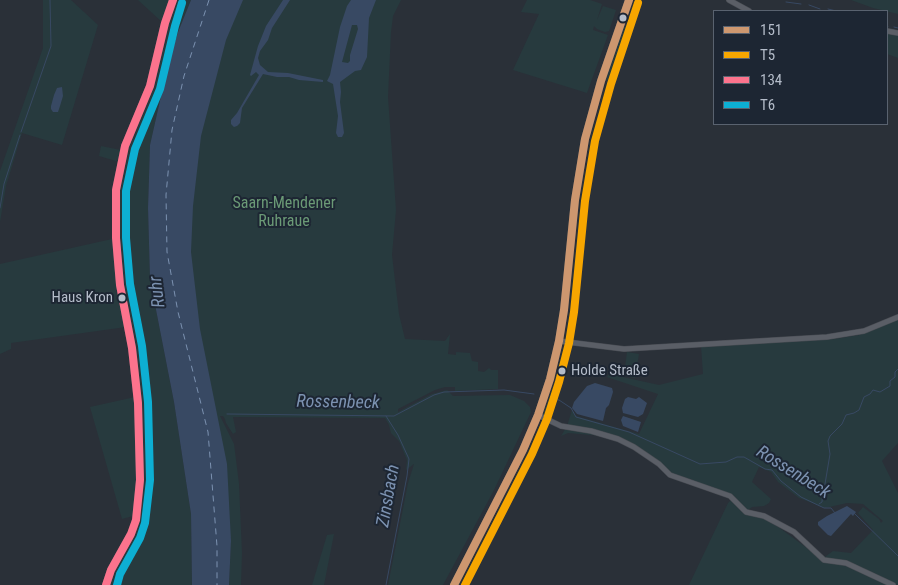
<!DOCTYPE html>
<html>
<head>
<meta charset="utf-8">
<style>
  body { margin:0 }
  #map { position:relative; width:898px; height:585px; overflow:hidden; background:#2a3038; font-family:"Roboto Condensed",sans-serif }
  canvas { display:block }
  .legend { position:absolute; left:713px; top:10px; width:175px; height:115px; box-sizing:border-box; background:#1d2633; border:1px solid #59626f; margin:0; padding:6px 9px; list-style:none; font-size:15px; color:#b4bcc9 }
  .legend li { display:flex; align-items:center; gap:10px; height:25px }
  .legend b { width:25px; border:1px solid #59626f }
</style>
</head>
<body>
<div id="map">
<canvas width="898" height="585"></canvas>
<ul class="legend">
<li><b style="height:6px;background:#cd976f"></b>151</li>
<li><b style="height:6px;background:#f7a600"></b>T5</li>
<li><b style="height:6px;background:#fc738d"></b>134</li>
<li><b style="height:6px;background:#0dafd3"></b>T6</li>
</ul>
</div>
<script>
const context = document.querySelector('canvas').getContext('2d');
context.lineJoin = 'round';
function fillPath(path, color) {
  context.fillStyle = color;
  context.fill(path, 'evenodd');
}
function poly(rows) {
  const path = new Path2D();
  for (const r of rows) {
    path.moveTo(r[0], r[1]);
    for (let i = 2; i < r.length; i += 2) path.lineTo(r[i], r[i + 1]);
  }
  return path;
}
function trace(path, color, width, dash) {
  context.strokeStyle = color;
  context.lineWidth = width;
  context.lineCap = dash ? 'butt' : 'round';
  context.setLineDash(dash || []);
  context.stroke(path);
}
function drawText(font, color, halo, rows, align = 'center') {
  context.font = font + ' "Roboto Condensed",sans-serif';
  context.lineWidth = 4;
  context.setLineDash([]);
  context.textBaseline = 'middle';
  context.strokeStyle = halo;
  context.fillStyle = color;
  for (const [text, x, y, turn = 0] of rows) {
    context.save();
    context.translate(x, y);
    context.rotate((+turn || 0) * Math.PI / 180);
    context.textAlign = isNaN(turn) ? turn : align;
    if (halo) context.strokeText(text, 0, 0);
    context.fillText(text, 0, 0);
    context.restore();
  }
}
fillPath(poly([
  [43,0,71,0,98,25,62,145,22,133,6,186,0,222,0,171,43,48],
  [138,0,171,0,162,22],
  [176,0,191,0,178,32,168,65,150,145,148,208,150,279,174,402,191,514,192,585,108,585,110,578,133,535,142,467,122,285,118,235,118,190,122,164,171,11],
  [217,0,401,0,393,16,391,32,388,97,396,210,392,255,399,314,405,339,445,341,450,334,448,354,456,355,456,352,470,353,472,361,478,362,478,371,484,372,489,368,491,370,498,370,498,389,455,391,455,387,445,387,435,390,398,409,398,412,432,394,447,390,453,396,510,395,524,401,530,407,531,412,494,490,443,585,388,585,408,483,414,464,406,470,407,460,399,441,391,433,389,425,385,418,233,417,236,432,233,434,226,423,225,419,223,416,220,416,234,444,239,484,242,553,241,585,229,585,231,541,175,303],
  [527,0,590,0,602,4,597,20,603,6,616,10,609,31,605,32,597,29,594,26,593,30,608,35,587,93,513,70,539,14,521,12],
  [851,0,898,0,898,14,873,8],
  [623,26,629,28,609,81,606,80,605,76],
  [887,33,898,34,898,58,887,54],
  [101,146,121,150,118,160,116,161,99,156],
  [112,239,117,295,126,327,11,343,11,349,0,354,0,264],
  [898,318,898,443,882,461,898,493,898,585,689,585,728,503,731,500,733,500,743,512,763,517,770,521,822,559,833,551,851,553,873,530,858,513,863,507,879,519,881,523,883,521,863,504,847,503,825,508,799,498,778,482,771,472,759,467,752,482,771,499,769,503,764,506,752,507,747,511,740,503,671,474,638,448,604,436,568,433,561,436,567,426,572,410,576,416,639,434,658,394,607,377,609,374,659,385,703,374,701,346,834,339,859,335],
  [627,352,639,354,635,378,624,376],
  [562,357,559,389,554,389,544,416,543,414,559,372],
  [135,397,138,469,133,516,122,519,90,407],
  [334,534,324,585,312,585,327,535]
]), '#273a3e');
fillPath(poly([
  [191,0,243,0,226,40,201,136,193,206,191,252,200,329,227,464,231,541,229,585,192,585,191,514,174,402,150,279,148,208,150,145,168,65,178,32],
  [283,0,290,0,272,28,268,40,260,51,258,58,260,65,268,72,288,73,323,80,323,82,299,80,289,77,277,77,263,74,242,108,240,123,237,126,234,127,231,124,231,120,237,113,259,75,256,72,251,76,250,75,258,46,266,26],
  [351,0,376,0,369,18,367,57,361,70,355,71,340,82,341,92,340,102,344,133,342,137,338,137,336,133,338,116,333,84,327,81,330,75,340,27,347,6],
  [352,25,357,25,358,29,350,55,350,61,348,63,342,62],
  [62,87,63,96,60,106,58,112,53,112,51,109,51,106,54,95,57,88],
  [595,383,612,388,613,392,609,405,606,408,603,421,577,414,572,408,574,402,587,386],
  [628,397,636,399,639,397,647,403,643,414,638,417,623,413,622,408,625,399],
  [623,416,641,422,638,432,623,426,621,420],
  [847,506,856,512,853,516,851,514,831,536,828,535,818,525,818,522,827,516]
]), '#384963');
trace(poly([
  [786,2,801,4],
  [809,5,820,9],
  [828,9,836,11],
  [887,25,888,26],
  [894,27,898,28],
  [21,132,51,46,50,0],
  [0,208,4,184,20,135],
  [551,399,559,400,571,408,576,417,629,432,700,464,726,462,737,457,744,457,765,469,772,470,781,481,801,497,824,508,831,508,835,513],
  [227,414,394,416,434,395,444,392,504,390,534,394],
  [819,504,822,502,823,488,825,484,830,454,828,441,830,436,842,424,846,415,854,413,859,410,864,397,870,394,873,390,880,392,890,386,890,381,895,377,895,372,898,369],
  [854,513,898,556],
  [386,585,407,476,409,459,398,435,386,416]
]), '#384963', 1);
trace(poly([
  [209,0,184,76,172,130,166,195,167,252,178,312,208,432,217,546,217,585]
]), '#7c92b1', 1, [6, 5]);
const minor = poly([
  [729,0,749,11],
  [887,31,898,33],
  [559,341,624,349,827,337,864,331,898,317],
  [538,415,561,426,591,431,618,439,634,447,659,464,670,475,730,496,746,512,764,516,794,532,824,560,846,563,893,585]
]);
const major = poly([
  [106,585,111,570,131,534,136,520,140,480,138,403,132,348,120,285,116,238,116,190,125,146,150,86,165,23,173,0],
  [454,585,523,450,538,415,550,379,559,341,564,310,575,200,585,139,601,81,629,0]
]);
trace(minor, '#484c53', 6);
trace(major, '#484c55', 8);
trace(minor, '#5a5e66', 5);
trace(major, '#5c6168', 6);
trace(poly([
  [454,585,523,450,538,415,550,379,559,341,564,310,575,200,585,139,601,81,629,0]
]), '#cd976f', 8);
trace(poly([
  [465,585,532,454,547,419,559,382,569,343,574,312,585,201,595,141,611,84,638,3]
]), '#f7a600', 8);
trace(poly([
  [106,585,111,570,131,534,136,520,140,480,138,403,132,348,120,285,116,238,116,190,125,146,150,86,165,23,173,0]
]), '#fc738d', 8);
trace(poly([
  [117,585,120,574,140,538,145,523,150,480,148,402,142,346,130,284,126,238,126,191,135,149,160,89,175,26,182,3]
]), '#0dafd3', 8);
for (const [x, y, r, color] of [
  [623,18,4.5,"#b4bcc9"],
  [122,298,4.5,"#b4bcc9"],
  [562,371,4.5,"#b4bcc9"]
]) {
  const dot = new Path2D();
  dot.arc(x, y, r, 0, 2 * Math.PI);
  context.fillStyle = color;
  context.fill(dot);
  trace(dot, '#1d2633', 2);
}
drawText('15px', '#b4bcc9', '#1d2633', [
  ["Haus Kron",113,298],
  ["Holde Straße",571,371,"left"]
], 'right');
drawText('16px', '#6b9a76', '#1d2633', [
  ["Saarn-Mendener",284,204],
  ["Ruhraue",284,222]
]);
drawText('italic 18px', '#7c92b1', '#1d2633', [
  ["Ruhr",158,292,-97],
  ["Rossenbeck",338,403,1],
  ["Rossenbeck",793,473,32],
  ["Zinsbach",389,496,-80]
]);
</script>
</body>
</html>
